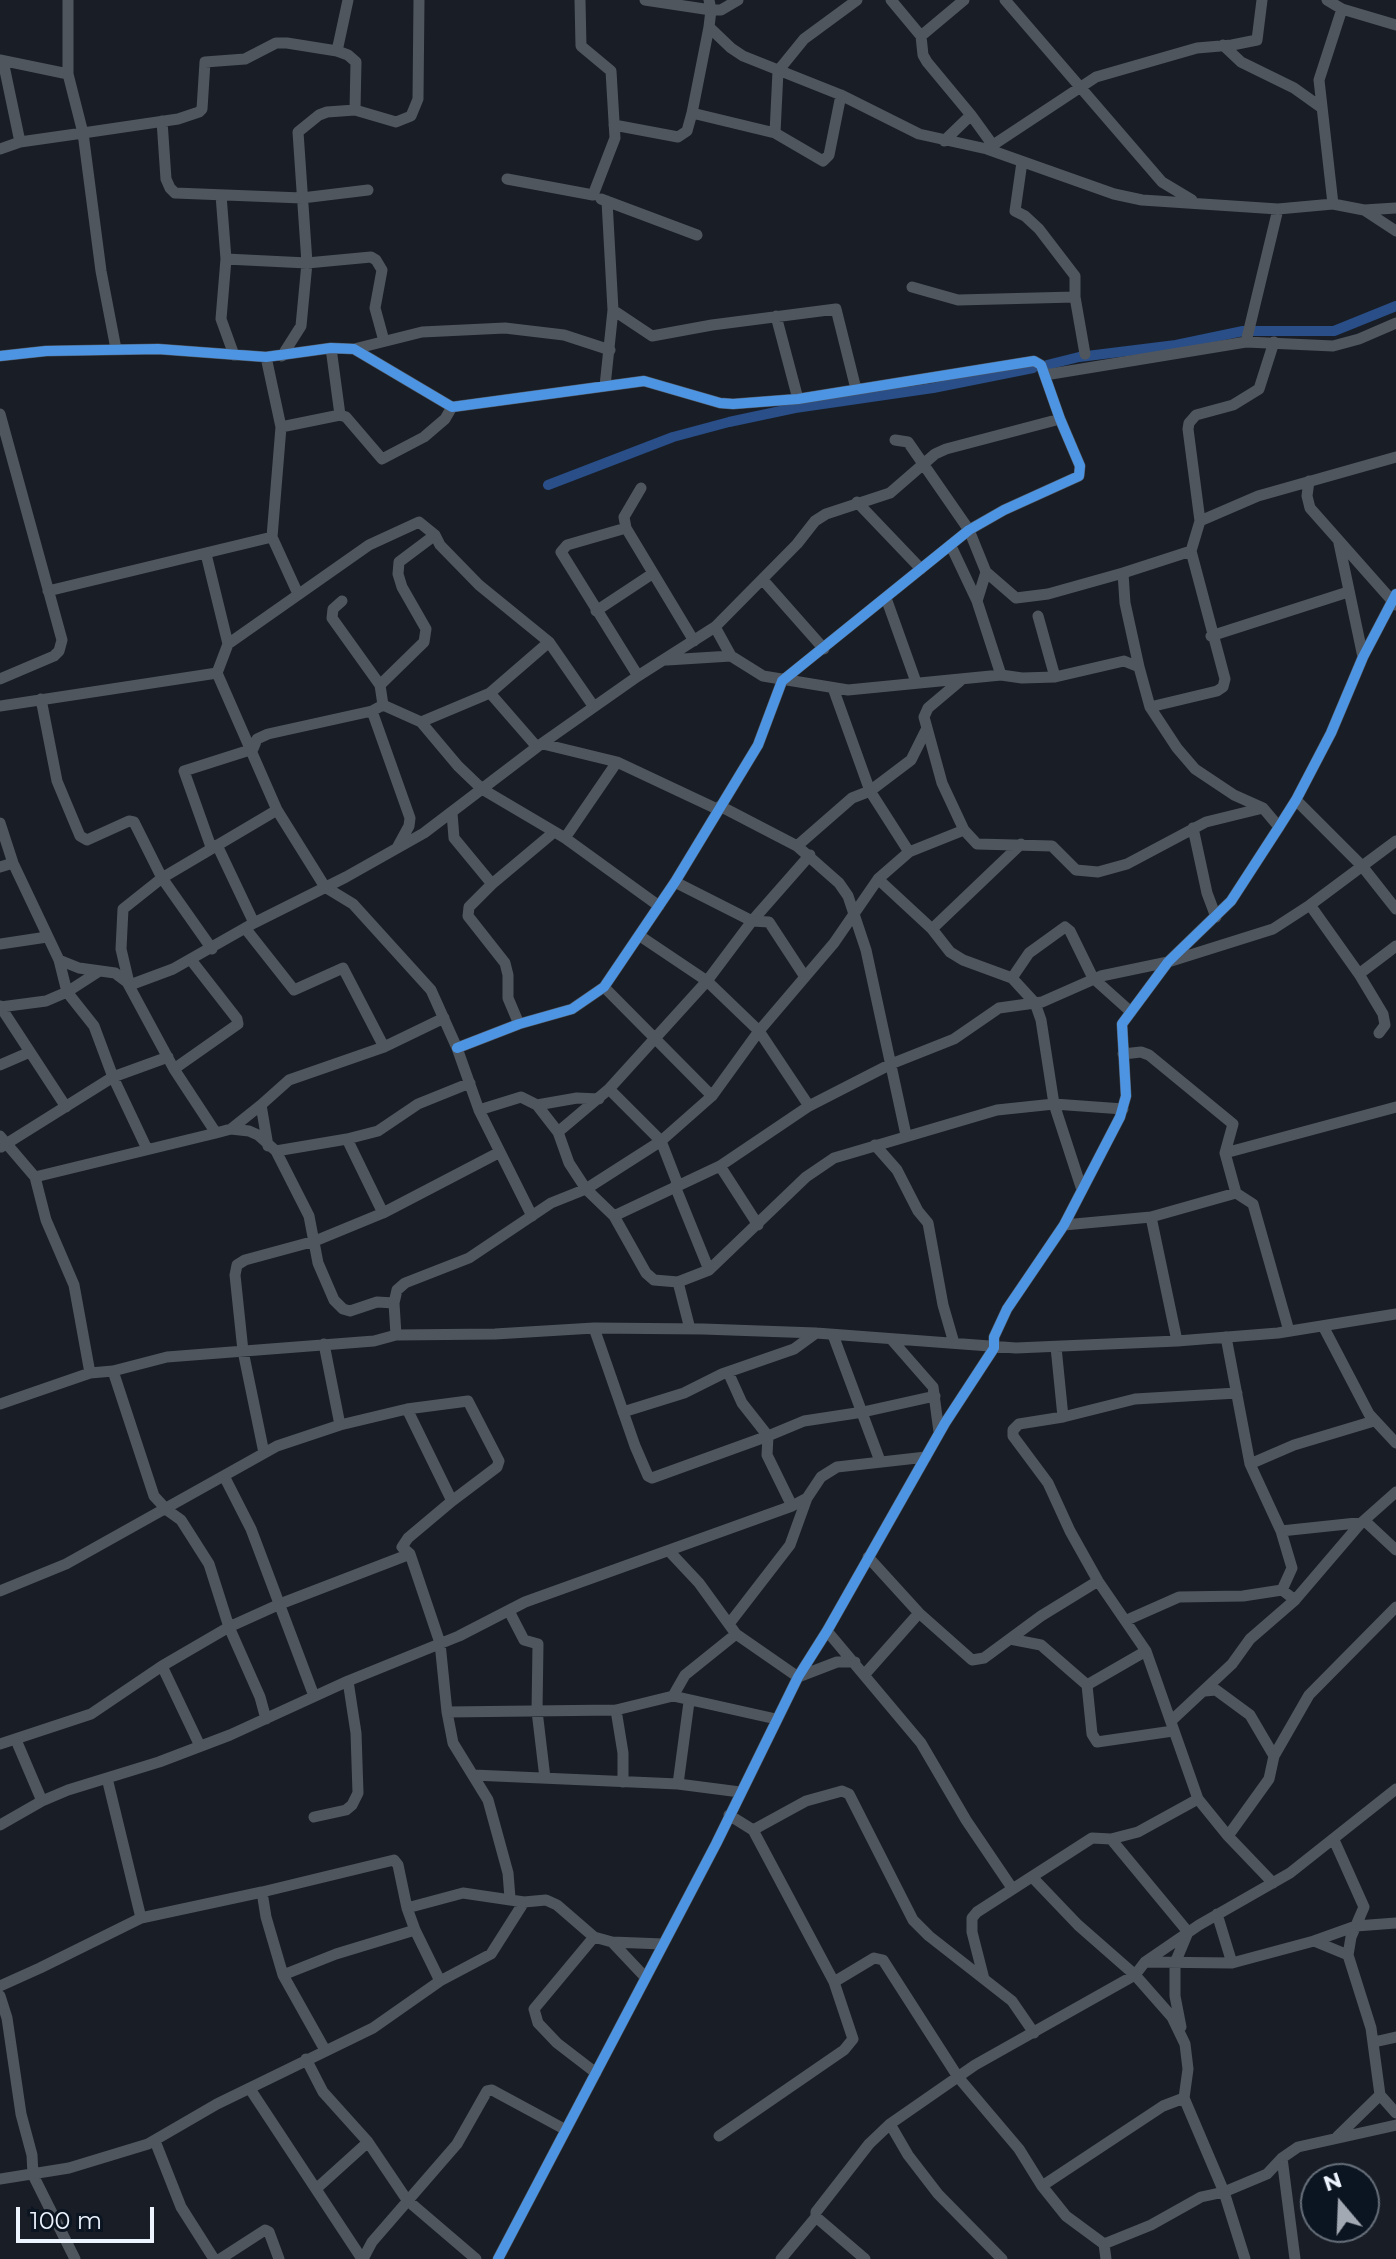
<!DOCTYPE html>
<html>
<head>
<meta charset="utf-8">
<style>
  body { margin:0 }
  #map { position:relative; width:1396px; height:2259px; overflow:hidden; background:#191e26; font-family:Montserrat,sans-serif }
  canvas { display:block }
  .north { position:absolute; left:1300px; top:2163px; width:80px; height:80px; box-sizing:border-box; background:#0b1421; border:2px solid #656e79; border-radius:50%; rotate:341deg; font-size:22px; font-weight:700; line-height:32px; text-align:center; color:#edf4fe }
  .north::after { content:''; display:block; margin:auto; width:28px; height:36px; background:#a3a9b2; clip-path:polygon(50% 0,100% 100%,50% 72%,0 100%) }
  .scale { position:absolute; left:16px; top:2207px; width:138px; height:36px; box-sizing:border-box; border:4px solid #edf4fe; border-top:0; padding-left:10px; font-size:24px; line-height:28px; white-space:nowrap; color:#edf4fe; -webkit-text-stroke:6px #0b1421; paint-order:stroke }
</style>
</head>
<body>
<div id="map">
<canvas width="1396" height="2259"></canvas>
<div class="north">N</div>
<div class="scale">100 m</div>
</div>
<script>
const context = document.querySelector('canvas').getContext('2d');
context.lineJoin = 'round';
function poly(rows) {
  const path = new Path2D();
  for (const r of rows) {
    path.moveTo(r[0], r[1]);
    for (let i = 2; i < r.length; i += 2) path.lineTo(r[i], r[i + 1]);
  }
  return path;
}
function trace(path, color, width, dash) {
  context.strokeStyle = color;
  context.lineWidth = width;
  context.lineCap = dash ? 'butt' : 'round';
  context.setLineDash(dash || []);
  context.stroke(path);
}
trace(poly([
  [1047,365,1079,357,1176,345,1243,331,1334,331,1396,306],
  [548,485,673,437,729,422,795,408,933,388,1033,368]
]), '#294e88', 10);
trace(poly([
  [645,0,711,10,709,27,731,48,743,56,841,95,919,134,987,149,1114,194,1142,200,1278,209,1333,204,1364,210,1396,208],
  [709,0,711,10,721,10,738,0],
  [891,0,921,36,964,0],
  [1005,0,1162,182,1192,200],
  [1327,0,1342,9,1396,25],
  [921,36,923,55,927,62,971,115,944,141],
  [1223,45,1241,62,1294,88,1322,108],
  [337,51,348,55,356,62,355,110],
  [0,60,68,74,68,0],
  [692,113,709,27],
  [971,115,992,144],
  [162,121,166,179,170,188,175,193,302,198,368,190],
  [614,125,678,137,687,131,692,113,775,133,823,161,829,155,841,95],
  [775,133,778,71,804,39,857,0],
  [20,142,83,133,68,74],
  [0,149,20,142,3,61],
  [987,149,1096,77,1197,48,1232,45,1257,40,1262,0],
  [1022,162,1015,211,1025,216,1039,229,1075,276,1075,297,1085,354],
  [507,179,593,195,615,138,611,71,581,46,580,0],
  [221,195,226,259,221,319,234,355],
  [601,199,697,235],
  [1333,204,1319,80,1342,9],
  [1364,210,1396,231],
  [226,259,307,263,371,257,376,260,382,270,375,308,384,341],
  [912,287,958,300,1075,297],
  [613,310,652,336,712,325,836,309,856,389],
  [776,316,798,399],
  [1246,342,1278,209],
  [331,348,340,415],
  [116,349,101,271,83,133,178,119,199,112,202,109,205,62,245,59,276,43,287,43,337,51,348,0],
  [354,349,422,332,505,328,564,335,610,350],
  [0,356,46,351,158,349,266,357,331,348,354,349,452,407,644,381,720,403,733,404,798,399,1034,361,1041,365,1060,419,1080,466,1079,476,1004,510,969,530,782,681,758,745,675,882,604,987,572,1009,519,1024,457,1048],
  [282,356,301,326,307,263,298,132,319,115,327,112,355,110,396,122,411,116,418,99,419,0],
  [266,357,281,427,272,537,298,594],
  [1045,375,1246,342,1333,346,1359,339,1396,323],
  [605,386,613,310,607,201],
  [0,414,62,640,59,651,54,656,0,679],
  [281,427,340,415,346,417,382,459,424,437,445,419,452,407],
  [895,440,908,442,969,530,986,572,1016,598,1048,594,1123,573],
  [1309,481,1307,496,1310,508,1396,605],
  [641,488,624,517,626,528,694,641],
  [857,502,921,569],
  [1200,521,1258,496,1396,457],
  [626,528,567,545,561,552,638,676],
  [1339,543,1363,657],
  [951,546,977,601],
  [1191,551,1123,573,1125,603,1139,667,1150,707,1177,748,1195,769,1234,795,1263,808,1279,827],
  [206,554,228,644,217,673,277,810,325,887,353,904,431,990,457,1048,479,1110,532,1216],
  [986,572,977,601,1001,675],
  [763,580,824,649],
  [48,591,272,537],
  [886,598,916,682],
  [342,601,333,609,332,618,380,685,383,705,421,722,458,766,482,789,565,838,659,906],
  [596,611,652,574],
  [1038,616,1055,677],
  [715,627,731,656],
  [1211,636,1348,592],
  [228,644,369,545,419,522,435,535,440,545,479,585,549,642,594,707],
  [667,660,731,656,763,676,848,690,1001,675,1022,678,1055,677,1124,661,1139,667],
  [960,681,928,708,924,717,942,783,964,830],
  [380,685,424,642,426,629,402,587,398,574,399,562,435,535],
  [833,688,870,791,909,852],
  [490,693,549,642],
  [41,699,57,781,80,836,87,840,129,821,134,822,162,878,212,949],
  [0,706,217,673],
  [1150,707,1217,691,1223,687,1225,679,1191,551,1200,521,1188,429,1189,423,1196,415,1233,405,1259,389,1274,342],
  [372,711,410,818,409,826,397,848],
  [421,722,490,693,537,747],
  [543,744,617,762,717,809],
  [1296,800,1362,866,1396,909],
  [720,806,797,846,839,883,848,896,866,950,906,1135],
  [452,813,454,838,492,884,469,907,468,916,505,963,508,975,508,998,519,1024],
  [0,823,13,863,59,960,79,968,115,973,127,982,174,1069,216,1133,231,1129,249,1131,258,1135,276,1151,309,1216,318,1263,334,1300,343,1309,350,1311,377,1302,394,1303,396,1335],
  [1193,828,1207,893,1216,917],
  [565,838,617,762],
  [217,845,254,923],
  [797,846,852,798,870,791,911,760,927,728],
  [211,847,184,771,253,749,257,739,268,734,372,711,383,705],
  [0,867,13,863],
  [878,879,932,929,950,952,963,960,1012,978,1035,1003,1041,1020,1054,1104,1082,1190],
  [675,882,752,921,769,922,805,977],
  [492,884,554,832],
  [1310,905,1359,974,1383,1014,1385,1025,1379,1033],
  [245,928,294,990,343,968,384,1047],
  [932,929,1021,844],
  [640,936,707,981,759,1031,809,1106],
  [0,944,47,937],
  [59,960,67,992,94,1026,113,1077,147,1149],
  [1359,974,1396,946],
  [1012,978,1029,953,1065,927,1070,931,1093,978,1131,1012],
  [127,982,130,985,173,969,254,923,346,877,424,833,537,747,638,676,715,627,797,544,815,521,826,514,890,493,935,454,946,449,1060,419],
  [129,983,121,949,123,909,162,878,277,810],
  [604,987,712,1096],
  [0,1006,66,1107],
  [0,1007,46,1001,67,992,98,972],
  [1123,1054,1141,1052,1149,1055,1233,1124,1225,1153],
  [0,1065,30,1052],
  [174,1069,238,1024,237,1019,191,960],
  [609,1089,661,1141,678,1185],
  [537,1105,558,1132,569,1163,586,1189,614,1216,646,1273,654,1280,678,1282,690,1329],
  [479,1110,521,1097,537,1105,577,1098,599,1099],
  [231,1129,261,1105],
  [558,1132,609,1089,707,981,752,921,810,855],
  [0,1136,35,1177,46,1220,74,1285,90,1373],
  [347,1139,383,1213],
  [875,1145,897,1170,918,1211,928,1223,943,1305,954,1343],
  [268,1146,261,1105,289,1080,384,1047,444,1018],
  [1,1147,113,1077,168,1057],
  [276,1151,347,1139,378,1131,418,1104,470,1083],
  [720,1166,758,1225],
  [35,1177,216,1133],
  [675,1186,709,1270],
  [1236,1193,1225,1153,1396,1107],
  [614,1216,720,1166,809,1106,891,1064,954,1039,999,1008,1042,1002,1101,976,1168,962,1273,929,1310,905,1396,841],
  [1151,1217,1177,1341],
  [1064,1225,1151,1217,1236,1193,1253,1204,1289,1331],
  [678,1282,709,1270,806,1177,834,1158,997,1110,1054,1104,1123,1109],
  [394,1303,397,1290,405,1283,469,1258,551,1203,586,1189,661,1141,712,1096,759,1031,834,943,878,879,909,852,964,830,977,844,1052,846,1076,870,1098,872,1127,864,1206,822,1263,808],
  [1323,1326,1369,1414,1396,1443],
  [594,1328,635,1446,648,1476,652,1478,768,1436,742,1403,728,1372],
  [833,1335,880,1461],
  [1226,1337,1250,1464],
  [891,1339,933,1387,939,1432],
  [324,1344,340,1425],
  [1056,1347,1063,1417],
  [113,1371,154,1496,167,1510,181,1520,209,1564,229,1627,260,1697,266,1719],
  [1237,1393,1135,1399,1063,1417,1019,1424,1013,1430,1013,1436,1048,1483,1070,1531,1098,1581,1146,1651,1198,1799,1228,1836,1273,1883],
  [0,1404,90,1373,113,1371,167,1357,374,1341,396,1335,495,1334,594,1328,703,1329,816,1333,1016,1348,1177,1341,1278,1333,1396,1314],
  [407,1409,452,1501],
  [623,1412,684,1393,722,1374,794,1349,816,1333],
  [264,1453,243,1351,235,1275,237,1265,245,1260,315,1241,383,1213,500,1152],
  [224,1476,251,1529,314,1696],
  [792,1506,767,1455,768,1436,804,1421,863,1412,935,1396],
  [1281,1531,1366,1522,1396,1550],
  [669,1551,699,1583,736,1634,798,1677,837,1662,855,1662],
  [410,1554,440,1643,447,1712,453,1743,488,1800,508,1873,510,1898],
  [868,1557,919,1613,972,1660,984,1658,1041,1616,1098,1581],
  [0,1591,66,1564,277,1446,340,1425,407,1409,468,1401,499,1461,497,1467,452,1501,408,1538,402,1547,410,1554,280,1604,229,1627,162,1666,91,1714,0,1744],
  [1295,1600,1360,1524,1396,1492],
  [509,1611,524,1640,538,1644,537,1711,545,1778],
  [1127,1620,1179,1597,1243,1596,1282,1590],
  [729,1624,790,1545,807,1498],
  [827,1631,921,1743,966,1820,1012,1888],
  [1010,1639,1041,1645,1087,1685,1092,1734,1097,1742,1173,1731],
  [162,1666,200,1746],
  [865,1674,919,1613],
  [1087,1685,1146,1651],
  [1205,1691,1216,1690,1250,1715,1274,1756],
  [673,1696,685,1675,736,1634],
  [616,1710,623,1753,623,1782],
  [447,1712,616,1710,673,1696,776,1719],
  [1171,1721,1232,1664,1250,1639,1295,1600,1282,1590,1292,1568,1281,1531,1250,1464,1294,1445,1374,1421],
  [16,1740,42,1801],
  [473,1775,678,1784,740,1792],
  [107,1778,141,1918],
  [678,1784,689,1702],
  [314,1817,346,1810,352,1805,358,1793,356,1733,348,1681],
  [0,1825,42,1801,68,1790,159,1762,230,1735,348,1681,459,1636,525,1602,792,1506,807,1498,821,1477,837,1467,926,1457],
  [753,1830,806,1801,842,1791,849,1794,913,1920,929,1936,1012,2001,1034,2033],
  [1228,1836,1269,1779,1274,1756,1309,1695,1396,1607],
  [1111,1839,1188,1932,1175,1963,1175,1996,1181,2027],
  [1334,1840,1364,1907,1351,1937,1348,1955],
  [1033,1878,1078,1925,1135,1975,1172,2017,1185,2044,1188,2069,1184,2098,1224,2192,1245,2259],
  [262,1892,394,1860,398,1865,407,1908],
  [1217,1914,1232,1963],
  [594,1937,534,2009,538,2023,557,2043,596,2073],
  [1314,1941,1356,1926,1396,1923],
  [612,1942,645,1977],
  [1145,1962,1232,1963,1314,1941,1348,1955,1371,2028,1380,2095,1396,2113],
  [283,1975,336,1954,415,1930],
  [984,1979,972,1932,972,1918,977,1912,1092,1838,1111,1839,1138,1832,1198,1799],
  [440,1981,415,1930,407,1908,463,1893,524,1902,546,1900,557,1905,594,1937,612,1942,663,1944],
  [834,1982,874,1958,883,1960,958,2077,1019,2149,1042,2186,1066,2216,1104,2244,1106,2259],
  [0,1986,40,1968,141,1918,262,1892,266,1917,283,1975,325,2050],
  [0,1996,7,2018,21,2114,32,2155,33,2175,75,2259],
  [1374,2042,1396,2037],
  [306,2059,323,2092,368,2142,407,2200,476,2259],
  [250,2089,362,2259],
  [890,2124,908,2155,938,2194,1002,2259],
  [719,2136,844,2050,853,2039,834,1982,753,1830,729,1815],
  [1337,2137,1380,2095],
  [155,2141,181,2207,214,2259],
  [1282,2158,1295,2259],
  [0,2179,69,2168,148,2144,217,2104,373,2028,440,1981,491,1954,524,1902],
  [1042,2186,1163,2106,1184,2098],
  [316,2189,368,2142],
  [816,2217,865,2259],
  [1104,2244,1151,2225,1201,2197,1224,2192,1267,2174,1282,2158,1298,2147,1396,2125],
  [220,2259,265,2230,269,2232,279,2259],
  [363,2259,372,2242,457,2144,487,2091,492,2090,566,2130],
  [498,2259,716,1844,798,1677,827,1631,945,1423,994,1348,994,1337,1007,1309,1064,1225,1120,1117,1126,1096,1122,1024,1168,962,1231,901,1279,827,1296,800,1331,733,1363,657,1396,594],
  [781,2259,816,2217,816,2212,869,2144,890,2124,975,2065,1135,1975,1145,1962,1199,1925,1290,1873,1396,1789]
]), '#50565e', 11);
trace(poly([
  [0,356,46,351,158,349,266,357,331,348,354,349,452,407,644,381,720,403,733,404,798,399,1034,361,1041,365,1060,419,1080,466,1079,476,1004,510,969,530,782,681,758,745,675,882,604,987,572,1009,519,1024,457,1048],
  [498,2259,716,1844,798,1677,827,1631,945,1423,994,1348,994,1337,1007,1309,1064,1225,1120,1117,1126,1096,1122,1024,1168,962,1231,901,1279,827,1296,800,1331,733,1363,657,1396,594]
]), '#4d94e3', 10);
</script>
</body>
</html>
